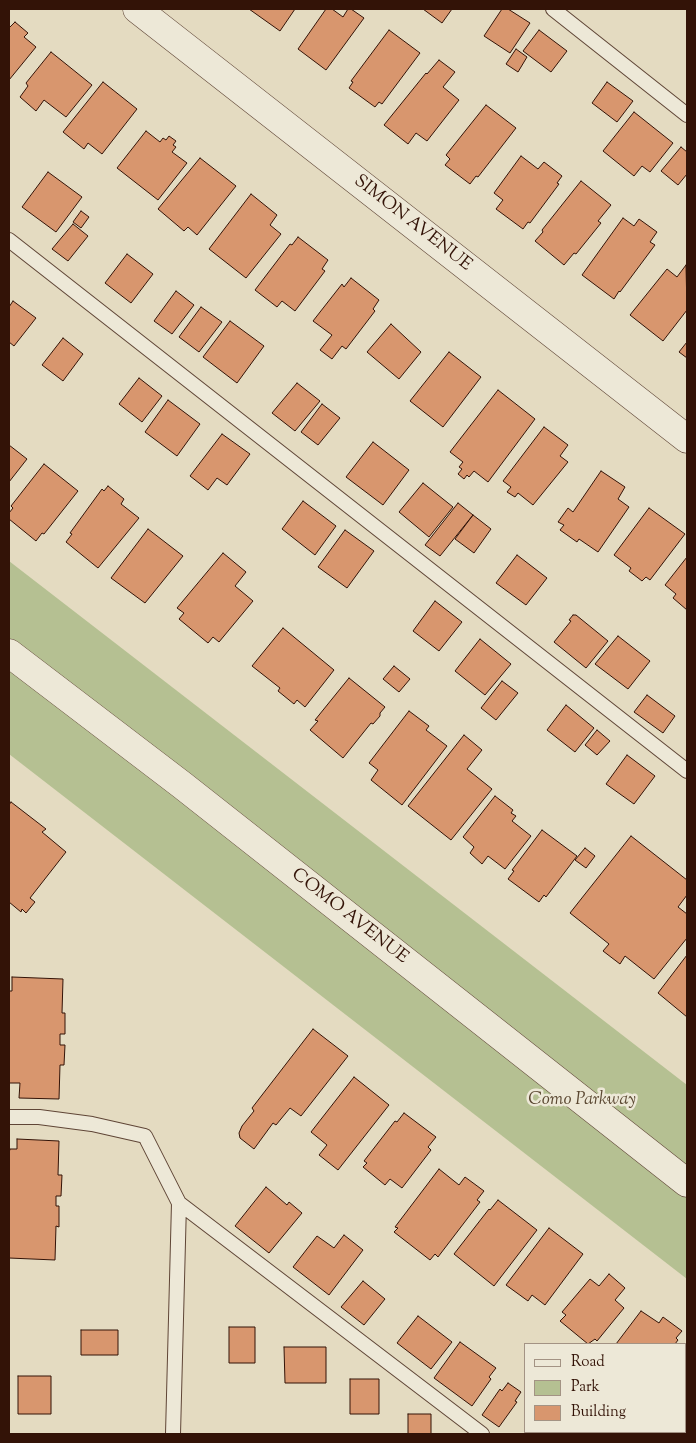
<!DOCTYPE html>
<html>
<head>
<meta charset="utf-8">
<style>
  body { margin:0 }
  #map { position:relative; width:696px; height:1443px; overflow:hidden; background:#e4dbc1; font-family:"Sorts Mill Goudy",serif }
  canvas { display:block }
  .frame { position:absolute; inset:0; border:10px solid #331307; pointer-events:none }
  .legend { position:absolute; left:524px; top:1343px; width:162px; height:90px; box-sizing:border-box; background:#ede8d7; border:1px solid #a39384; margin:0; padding:6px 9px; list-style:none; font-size:15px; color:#331307 }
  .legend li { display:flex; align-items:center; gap:10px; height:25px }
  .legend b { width:25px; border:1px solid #a39384 }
</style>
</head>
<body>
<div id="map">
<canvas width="696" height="1443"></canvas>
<div class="frame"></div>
<ul class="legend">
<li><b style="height:6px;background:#ede8d7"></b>Road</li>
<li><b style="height:14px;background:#b5c092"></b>Park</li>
<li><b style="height:14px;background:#d8966e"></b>Building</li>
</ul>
</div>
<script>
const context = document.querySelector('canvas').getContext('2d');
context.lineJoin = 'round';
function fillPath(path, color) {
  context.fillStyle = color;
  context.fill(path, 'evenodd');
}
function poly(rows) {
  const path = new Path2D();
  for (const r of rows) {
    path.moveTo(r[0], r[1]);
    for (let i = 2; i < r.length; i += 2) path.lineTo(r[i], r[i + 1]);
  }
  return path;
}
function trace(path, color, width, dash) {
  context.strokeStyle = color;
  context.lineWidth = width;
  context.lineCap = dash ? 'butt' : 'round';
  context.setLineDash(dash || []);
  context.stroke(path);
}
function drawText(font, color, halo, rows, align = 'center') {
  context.font = font + ' "Sorts Mill Goudy",serif';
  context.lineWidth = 5;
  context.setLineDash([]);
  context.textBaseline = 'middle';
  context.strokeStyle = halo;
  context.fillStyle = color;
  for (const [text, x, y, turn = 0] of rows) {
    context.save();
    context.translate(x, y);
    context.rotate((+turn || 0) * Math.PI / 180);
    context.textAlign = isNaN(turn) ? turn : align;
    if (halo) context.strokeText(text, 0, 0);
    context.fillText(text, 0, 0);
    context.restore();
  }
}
fillPath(poly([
  [9,561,687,1085,687,1279,9,754]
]), '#b5c092');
const building = poly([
  [249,9,295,9,280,31,249,9],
  [326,9,332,9,343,17,348,9,351,9,364,18,326,70,298,49,326,9],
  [423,9,452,9,442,23,423,9],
  [502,9,508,9,530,23,510,53,484,36,502,9],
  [15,22,28,33,24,37,36,47,9,80,9,26,10,27,15,22],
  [389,30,420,53,382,104,379,102,375,107,349,88,353,82,351,81,389,30],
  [539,30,567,51,551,72,523,51,539,30],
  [516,49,527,57,518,72,506,64,516,49],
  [51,52,92,85,66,117,44,100,36,111,20,97,28,86,26,83,51,52],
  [439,60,455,72,443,87,459,100,427,141,416,133,408,144,384,125,426,73,427,74,439,60],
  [103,82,137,109,102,154,88,143,84,149,63,132,103,82],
  [607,82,633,101,617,122,592,103,607,82],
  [486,105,516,128,478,177,476,176,470,184,445,165,450,159,446,155,486,105],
  [634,112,673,143,650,172,642,166,634,176,603,151,634,112],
  [146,131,160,142,163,138,166,140,169,136,176,141,173,145,176,147,172,152,187,163,158,200,117,168,146,131],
  [681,147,687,152,687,174,678,185,661,171,681,147],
  [521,156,538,169,544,162,562,176,557,183,559,184,530,223,528,222,523,229,496,209,503,200,494,193,521,156],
  [200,158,236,186,197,235,188,227,184,231,158,209,200,158],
  [48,172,82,197,56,232,22,207,48,172],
  [581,181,611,205,598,221,601,223,576,254,574,253,564,265,535,241,543,232,542,230,581,181],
  [251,194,277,215,270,225,281,234,246,278,209,249,251,194],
  [81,211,89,217,81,228,73,222,81,211],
  [623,218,634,226,639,219,657,232,650,242,655,245,620,292,619,291,614,299,582,275,623,218],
  [73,224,88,236,68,261,52,249,73,224],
  [298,237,328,260,322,269,325,271,295,311,282,301,277,307,255,290,290,244,292,245,298,237],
  [127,254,153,274,131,303,105,283,127,254],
  [686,265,687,310,663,341,630,315,667,269,677,277,686,265],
  [351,278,379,300,373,309,375,311,346,349,342,346,332,359,320,350,332,335,313,321,342,284,344,287,351,278],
  [176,291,194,305,172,334,154,321,176,291],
  [13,301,36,318,14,346,9,342,9,307,13,301],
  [201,307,222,322,199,352,179,337,201,307],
  [230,321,264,346,237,383,203,357,230,321],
  [391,324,421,352,399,379,367,352,391,324],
  [63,338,83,354,63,381,42,365,63,338],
  [687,342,687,358,679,352,687,342],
  [449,352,481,377,443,427,410,401,449,352],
  [139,378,162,396,142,422,119,404,139,378],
  [297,383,320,401,295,431,272,413,297,383],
  [498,390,535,419,488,482,474,471,469,477,467,475,464,479,458,474,462,469,459,467,463,462,450,452,498,390],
  [168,400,200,424,177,456,145,432,168,400],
  [322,404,340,418,318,445,301,432,322,404],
  [544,427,568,445,560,456,568,462,533,505,518,493,515,497,507,492,511,487,503,481,544,427],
  [222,434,250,454,227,485,217,478,208,490,190,476,222,434],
  [373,442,409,470,383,505,346,477,373,442],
  [9,445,27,459,9,482,9,445],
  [44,464,78,491,44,534,42,533,36,541,9,519,9,513,13,508,11,506,44,464],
  [601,471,625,487,618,499,629,507,598,552,579,539,577,542,560,530,564,525,558,522,568,508,573,512,601,471],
  [423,483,453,507,429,537,399,512,423,483],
  [108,486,124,499,121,504,139,518,98,568,66,542,72,534,70,533,102,489,104,491,108,486],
  [303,501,336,526,315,555,282,529,303,501],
  [458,503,473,515,440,556,425,545,458,503],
  [649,508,685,534,650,580,646,577,642,581,629,571,631,568,614,555,649,508],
  [473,515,491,529,474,553,455,539,473,515],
  [148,529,183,556,145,603,111,578,148,529],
  [345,530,374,551,347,588,318,567,345,530],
  [223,553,246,572,235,586,253,601,219,642,213,637,208,643,179,619,184,613,177,608,223,553],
  [517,555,547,578,526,605,496,583,517,555],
  [687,557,687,610,673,598,676,594,665,585,687,557],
  [435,601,462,622,439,651,413,631,435,601],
  [573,615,576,615,608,641,586,668,554,642,571,621,569,620,573,615],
  [283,628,334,670,305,707,297,700,294,704,278,691,280,688,252,666,283,628],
  [618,636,650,661,628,689,595,664,618,636],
  [480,639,511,664,485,695,455,671,480,639],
  [394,666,410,679,399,692,383,679,394,666],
  [349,678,385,707,380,713,380,716,373,724,371,723,343,758,310,730,318,721,315,720,349,678],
  [502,681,518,693,496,720,481,708,502,681],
  [647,695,675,716,663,733,634,712,647,695],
  [566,705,594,728,575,752,547,730,566,705],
  [409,711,429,726,426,730,447,746,402,805,371,780,378,770,369,763,409,711],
  [597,730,610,741,597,755,585,745,597,730],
  [464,735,482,750,467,769,492,789,451,840,408,806,464,735],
  [627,755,655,776,634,804,606,784,627,755],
  [495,796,513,810,511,813,516,816,512,821,531,836,505,869,488,856,482,864,470,853,474,847,463,837,495,796],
  [11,802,46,829,42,832,66,852,30,898,35,902,26,913,22,909,21,912,9,902,9,805,11,802],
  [542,830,577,856,546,897,544,895,539,902,508,879,514,871,512,870,542,830],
  [631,836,687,880,687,895,678,907,687,914,687,938,654,979,625,956,620,964,603,951,609,944,570,913,631,836],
  [585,848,595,856,586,868,575,860,585,848],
  [687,955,687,1017,658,993,687,955],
  [12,977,63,979,62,1013,65,1013,65,1034,60,1034,60,1045,65,1045,64,1065,60,1065,59,1099,19,1098,20,1083,9,1083,9,991,12,991,12,977],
  [313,1029,348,1056,301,1116,290,1108,276,1125,273,1123,254,1149,240,1138,239,1133,242,1126,254,1111,252,1108,313,1029],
  [354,1077,389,1105,338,1170,319,1155,327,1145,311,1132,354,1077],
  [404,1113,436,1137,428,1147,431,1150,402,1188,390,1179,385,1185,363,1167,367,1163,364,1161,395,1121,397,1122,404,1113],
  [17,1139,59,1141,58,1175,62,1175,61,1196,56,1196,56,1206,59,1206,59,1227,56,1226,55,1260,9,1258,9,1153,10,1149,17,1149,17,1139],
  [439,1169,459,1185,465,1177,484,1191,477,1200,480,1202,438,1257,435,1254,430,1260,394,1232,398,1228,395,1227,439,1169],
  [266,1187,287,1205,289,1202,302,1213,269,1253,235,1226,266,1187],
  [498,1200,537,1230,494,1286,454,1254,489,1209,490,1210,498,1200],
  [549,1228,583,1254,545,1305,532,1295,528,1301,506,1285,549,1228],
  [344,1235,363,1250,329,1295,293,1267,317,1236,334,1248,344,1235],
  [609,1274,625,1288,615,1300,624,1308,597,1341,595,1339,588,1344,560,1321,566,1315,562,1312,590,1279,599,1286,609,1274],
  [363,1281,385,1299,364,1325,341,1307,363,1281],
  [641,1311,659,1323,663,1317,682,1331,676,1338,678,1340,675,1344,616,1344,641,1311],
  [418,1316,452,1342,431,1369,397,1343,418,1316],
  [229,1327,255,1327,255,1363,229,1363,229,1327],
  [81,1330,118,1330,118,1355,81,1355,81,1330],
  [460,1342,496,1368,489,1377,491,1379,472,1406,434,1378,460,1342],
  [284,1347,326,1347,326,1383,285,1383,284,1347],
  [685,1362,687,1364,687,1432,685,1434,678,1434,674,1432,685,1432,685,1362],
  [18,1376,51,1376,51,1414,18,1414,18,1376],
  [350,1379,379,1379,379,1414,350,1414,350,1379],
  [508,1383,521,1392,515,1401,517,1402,499,1427,482,1415,500,1389,502,1391,508,1383],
  [408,1414,431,1414,431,1434,408,1434,408,1414]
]);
fillPath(building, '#d8966e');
trace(building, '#331307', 1);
const service = poly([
  [553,9,687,115],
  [9,240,687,771],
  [9,1117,39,1117,92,1124,145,1136,179,1203,173,1434],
  [179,1203,482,1434]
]);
const minor = poly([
  [137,9,687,439]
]);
const tertiary = poly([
  [9,653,182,785,687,1183]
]);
trace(service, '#5f4536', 16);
trace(minor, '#5f4536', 29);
trace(tertiary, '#5f4536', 29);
trace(service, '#ede8d7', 14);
trace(minor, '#ede8d7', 28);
trace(tertiary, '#ede8d7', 28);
drawText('18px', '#331307', '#ede8d7', [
  ["SIMON AVENUE",412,224,38],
  ["COMO AVENUE",349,917,38]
]);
drawText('italic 18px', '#5a4731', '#ede8d7', [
  ["Como Parkway",582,1101]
]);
</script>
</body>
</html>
